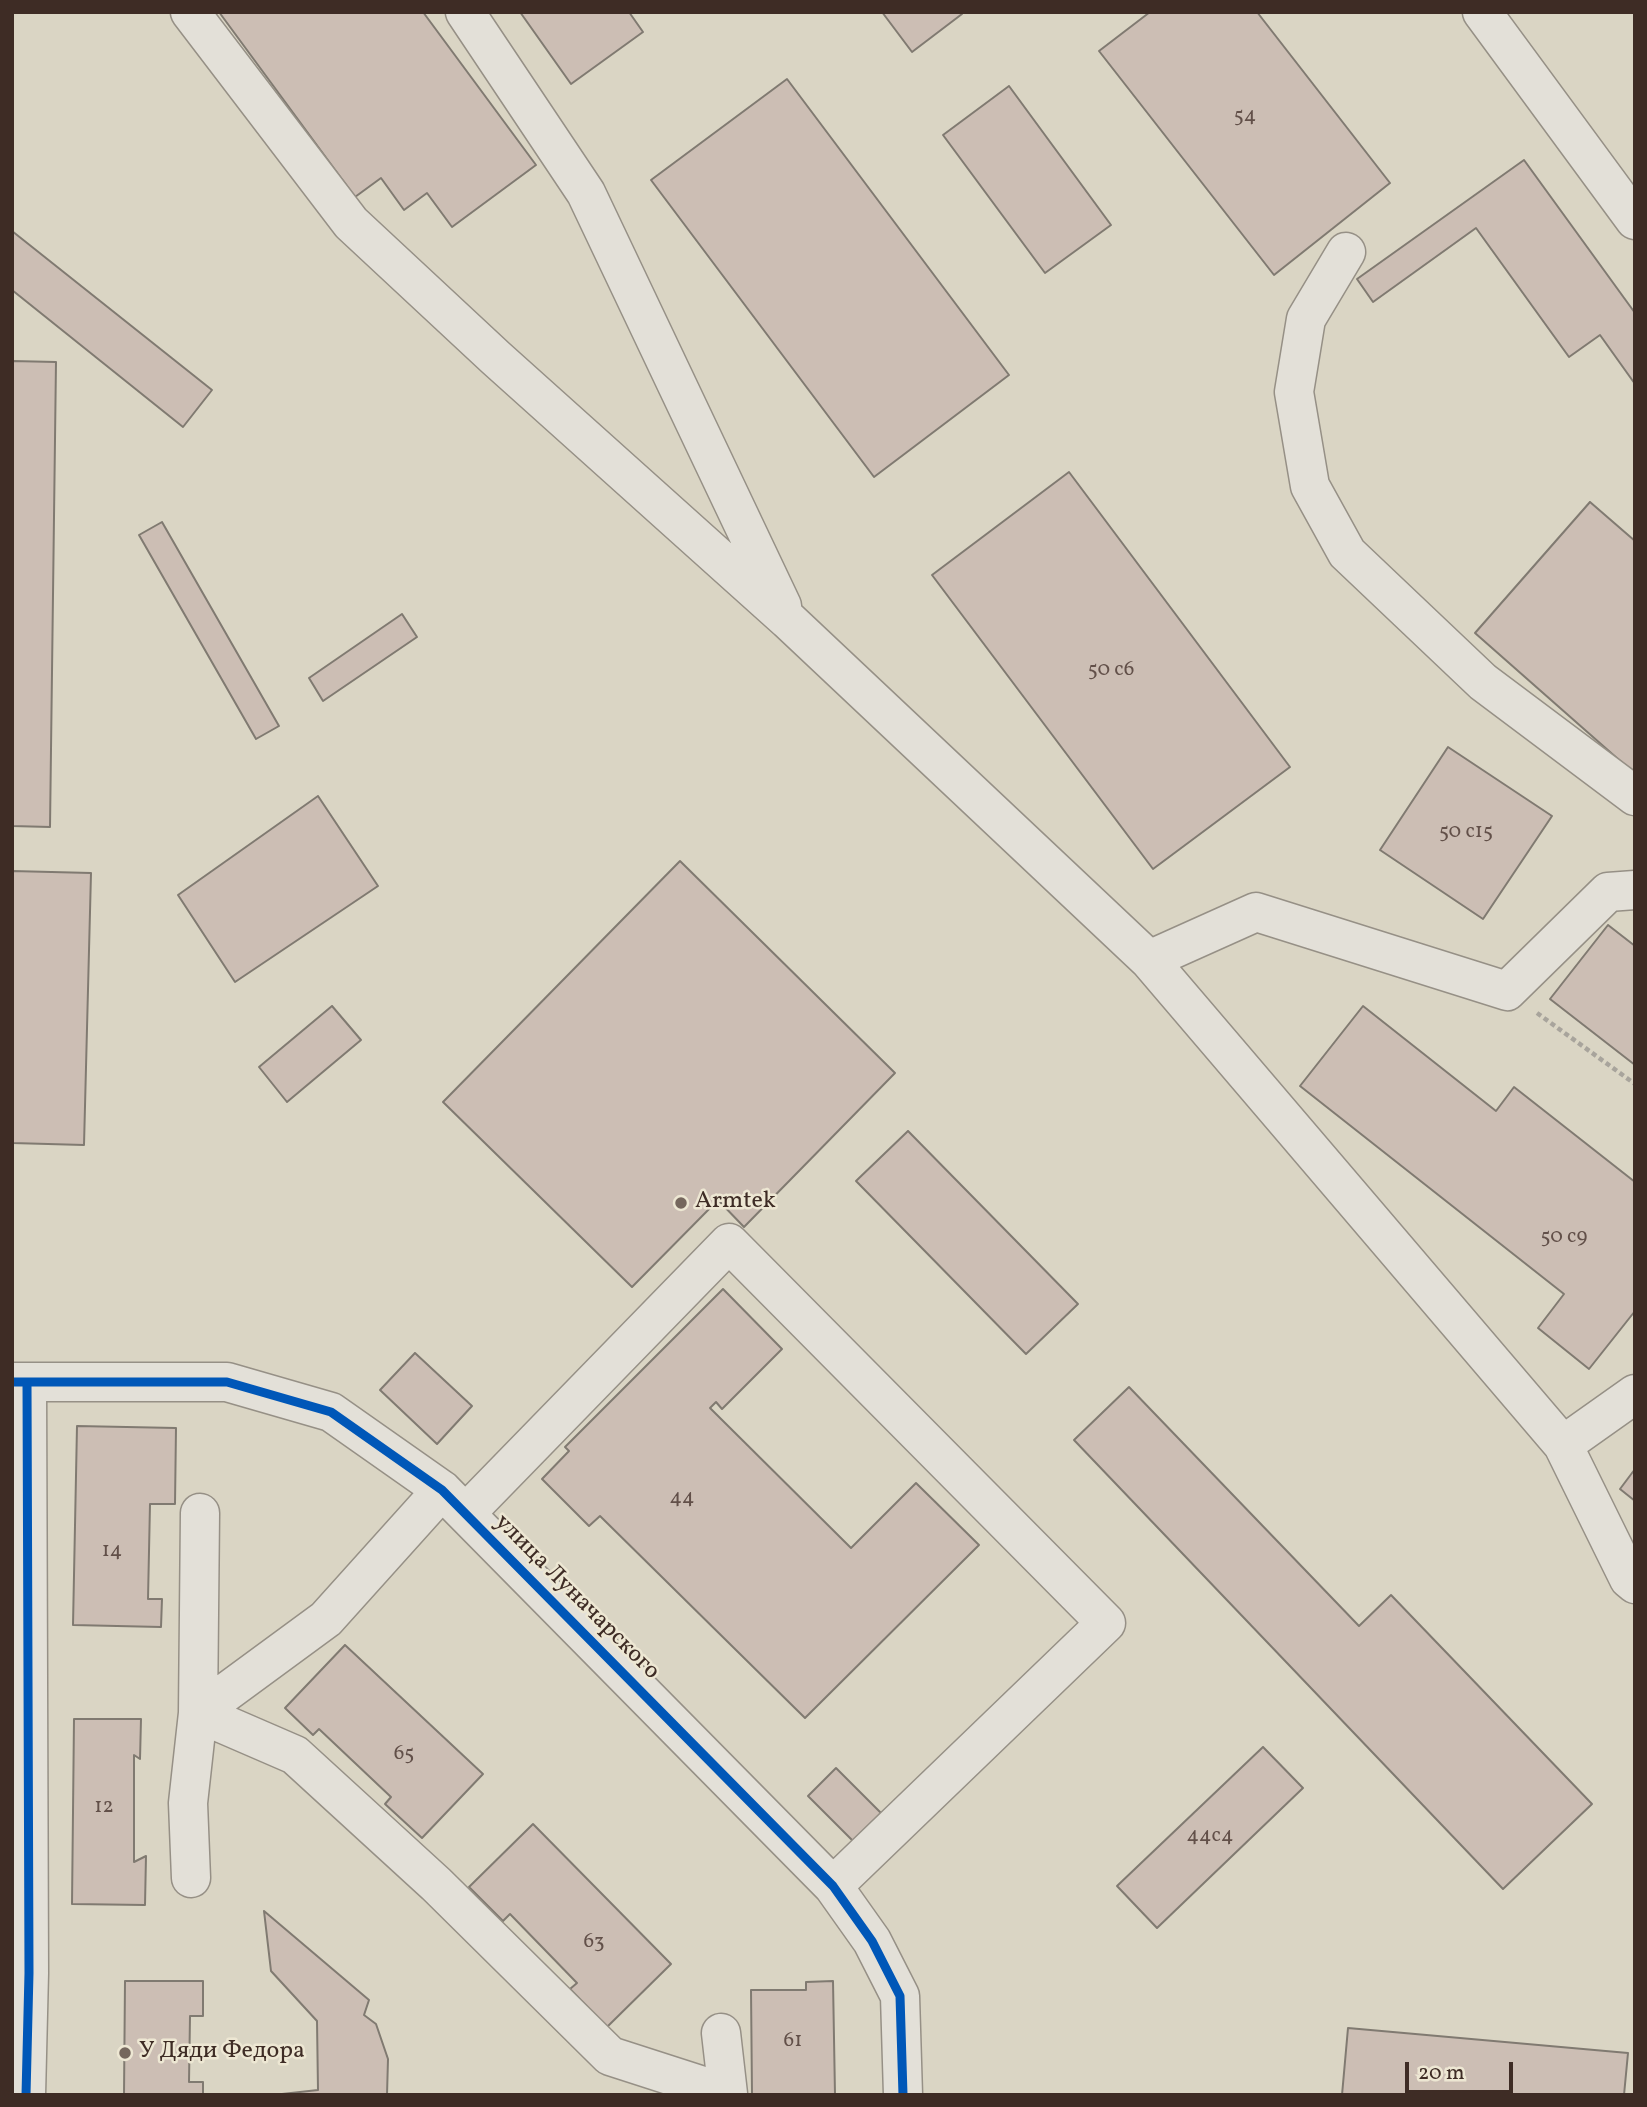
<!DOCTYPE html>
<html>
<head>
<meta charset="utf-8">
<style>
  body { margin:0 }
  #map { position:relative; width:1647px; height:2107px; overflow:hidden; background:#dad5c4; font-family:Vollkorn,serif }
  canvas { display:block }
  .frame { position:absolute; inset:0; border:14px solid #3e2c25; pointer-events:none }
  .scale { position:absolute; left:1405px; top:2062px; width:108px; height:32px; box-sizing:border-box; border:4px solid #3e2c25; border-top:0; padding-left:9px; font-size:21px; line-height:24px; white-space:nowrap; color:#3e2c25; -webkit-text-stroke:5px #ede7d3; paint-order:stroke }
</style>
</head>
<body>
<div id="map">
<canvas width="1647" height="2107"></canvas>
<div class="frame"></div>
<div class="scale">20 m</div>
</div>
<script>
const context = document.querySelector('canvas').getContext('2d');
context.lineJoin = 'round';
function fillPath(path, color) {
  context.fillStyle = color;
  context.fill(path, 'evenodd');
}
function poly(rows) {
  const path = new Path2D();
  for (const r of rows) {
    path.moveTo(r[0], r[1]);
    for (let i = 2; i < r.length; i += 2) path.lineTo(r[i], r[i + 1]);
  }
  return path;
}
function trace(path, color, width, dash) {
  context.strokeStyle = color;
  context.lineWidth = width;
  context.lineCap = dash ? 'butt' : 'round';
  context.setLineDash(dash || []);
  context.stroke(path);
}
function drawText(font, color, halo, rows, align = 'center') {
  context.font = font + ' Vollkorn,serif';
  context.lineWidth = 5;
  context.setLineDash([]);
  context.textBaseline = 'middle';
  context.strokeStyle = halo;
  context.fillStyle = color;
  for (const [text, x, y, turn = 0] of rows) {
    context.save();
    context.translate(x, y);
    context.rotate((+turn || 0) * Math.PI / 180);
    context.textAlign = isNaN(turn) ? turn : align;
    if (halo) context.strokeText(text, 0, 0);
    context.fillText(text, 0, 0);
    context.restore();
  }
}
const building = poly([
  [219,12,423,12,536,165,452,227,427,193,404,210,381,178,355,197,219,12],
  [520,12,629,12,643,32,571,84,520,12],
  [882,12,961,12,962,14,912,52,882,12],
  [1150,12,1257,12,1390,183,1274,275,1099,51,1150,12],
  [787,79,1009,375,874,477,651,180,787,79],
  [1009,86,1111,225,1045,273,943,135,1009,86],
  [1524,160,1635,313,1635,384,1600,335,1569,357,1476,228,1373,302,1357,279,1524,160],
  [12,231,212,390,183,427,12,290,12,231],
  [12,361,56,362,50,827,12,826,12,361],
  [1069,472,1290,767,1153,869,932,575,1069,472],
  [1590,502,1635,541,1635,774,1475,633,1590,502],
  [162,522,279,726,256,739,139,535,162,522],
  [402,614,417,637,323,701,309,678,402,614],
  [1448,747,1552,816,1483,919,1380,850,1448,747],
  [318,796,378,886,235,982,178,895,318,796],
  [680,861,895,1073,744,1227,718,1200,632,1287,443,1102,680,861],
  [12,871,91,873,84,1145,12,1143,12,871],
  [1608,925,1635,946,1635,1065,1550,999,1608,925],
  [332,1006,361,1040,287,1102,259,1067,332,1006],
  [1363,1006,1496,1111,1514,1087,1635,1182,1635,1311,1589,1369,1538,1328,1564,1294,1300,1086,1363,1006],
  [908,1131,1078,1304,1026,1354,856,1181,908,1131],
  [723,1289,782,1349,722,1409,716,1402,710,1408,851,1548,916,1483,979,1545,805,1718,600,1516,589,1526,542,1479,569,1451,565,1447,723,1289],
  [415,1353,472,1406,437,1444,380,1390,415,1353],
  [1129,1387,1359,1626,1391,1595,1592,1804,1503,1889,1074,1440,1129,1387],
  [77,1426,176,1428,175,1504,150,1504,148,1599,162,1599,161,1627,73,1625,77,1426],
  [1635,1469,1635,1501,1620,1489,1635,1469],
  [345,1645,483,1774,422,1838,385,1804,391,1797,319,1729,313,1735,285,1708,345,1645],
  [74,1719,141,1719,140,1759,134,1755,134,1862,146,1856,145,1905,72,1904,74,1719],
  [1263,1747,1303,1788,1157,1928,1117,1886,1263,1747],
  [836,1768,881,1813,853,1841,808,1796,836,1768],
  [533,1824,671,1964,607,2027,570,1989,577,1983,510,1914,503,1921,469,1887,533,1824],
  [264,1911,369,2000,364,2015,376,2024,388,2059,387,2095,273,2095,318,2090,317,2021,271,1971,264,1911],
  [125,1981,203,1981,203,2016,190,2016,189,2082,203,2082,203,2095,124,2095,125,1981],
  [833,1981,835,2095,752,2095,751,1990,806,1990,806,1982,833,1981],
  [1348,2028,1628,2053,1624,2095,1342,2095,1348,2028]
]);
fillPath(building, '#ccbeb4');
trace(building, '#807a71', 2);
const minor = poly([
  [190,12,351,223,496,358,788,620,1149,960,1563,1445,1629,1579,1635,1584],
  [465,12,586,193,782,606],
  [1482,12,1635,220],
  [1346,252,1306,319,1294,392,1310,486,1347,553,1483,682,1635,796],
  [1149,960,1256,912,1507,991,1608,892,1635,890],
  [12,1382,227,1382,331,1412,442,1490,833,1886,872,1941,900,1996,903,2095],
  [1563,1445,1635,1394],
  [442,1490,326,1619,198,1713,295,1755,436,1884,610,2056,728,2094,721,2033],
  [466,1513,729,1243,1106,1623,833,1886],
  [191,1878,188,1803,198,1713,200,1513],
  [26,2095,29,1973,27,1382]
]);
trace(minor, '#969086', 41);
trace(poly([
  [1537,1013,1635,1084]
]), '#a8a49c', 4.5, [5, 3.5]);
trace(minor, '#e3e0d8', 38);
trace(poly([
  [12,1382,227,1382,331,1412,442,1490,833,1886,872,1941,900,1996,903,2095],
  [26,2095,29,1973,27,1382]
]), '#0057b8', 9);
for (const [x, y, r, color] of [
  [681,1203,7,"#75675d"],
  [125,2053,7,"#75675d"]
]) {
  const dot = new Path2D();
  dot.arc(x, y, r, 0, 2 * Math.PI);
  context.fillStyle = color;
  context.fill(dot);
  trace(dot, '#ede7d3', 2.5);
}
drawText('21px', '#625049', null, [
  ["54",1245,117],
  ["50 с6",1111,671],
  ["50 с15",1466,833],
  ["50 с9",1564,1238],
  ["44",682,1499],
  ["14",112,1552],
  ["65",404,1755],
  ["12",104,1808],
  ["44с4",1210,1837],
  ["63",594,1943],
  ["61",793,2042]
]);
drawText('24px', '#3e2c25', '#ede7d3', [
  ["Armtek",695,1203],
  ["У Дяди Федора",139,2053]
], 'left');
drawText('24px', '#3e2c25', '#ede7d3', [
  ["улица Луначарского",576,1598,45]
]);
</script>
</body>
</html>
